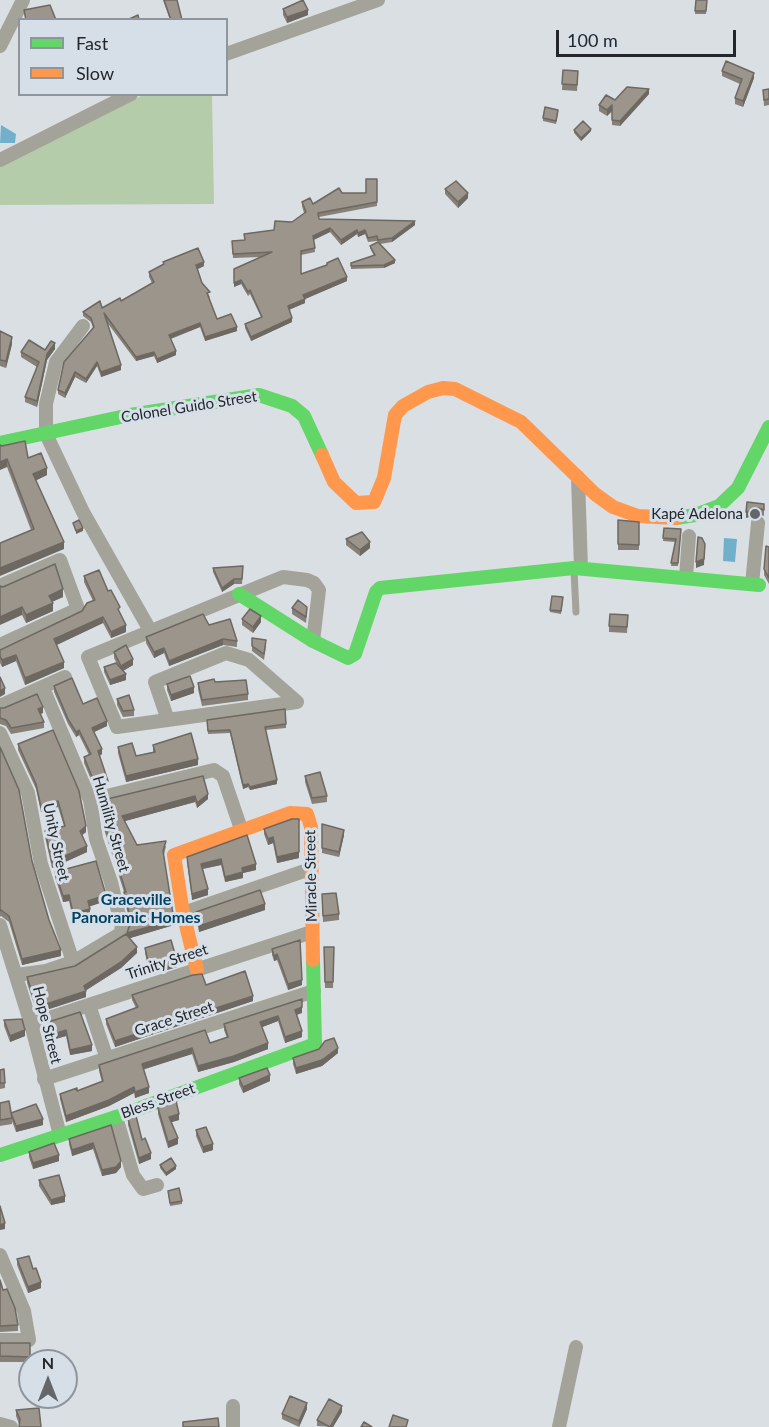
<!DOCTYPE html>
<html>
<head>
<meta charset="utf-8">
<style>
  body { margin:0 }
  #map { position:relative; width:769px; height:1427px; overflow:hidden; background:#dadfe4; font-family:Lato,sans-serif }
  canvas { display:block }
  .legend { position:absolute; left:18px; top:18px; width:210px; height:78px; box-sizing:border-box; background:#d6dfe8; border:2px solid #8e959c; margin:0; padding:8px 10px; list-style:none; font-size:18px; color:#23262a }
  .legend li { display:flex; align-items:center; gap:12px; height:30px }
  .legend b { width:30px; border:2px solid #8e959c }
  .north { position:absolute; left:18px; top:1349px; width:60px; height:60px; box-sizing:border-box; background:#d6dfe8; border:2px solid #8e959c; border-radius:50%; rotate:0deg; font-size:16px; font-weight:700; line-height:24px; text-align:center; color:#23262a }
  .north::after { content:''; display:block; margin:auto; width:21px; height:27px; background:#63676b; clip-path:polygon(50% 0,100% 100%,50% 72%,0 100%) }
  .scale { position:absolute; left:556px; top:30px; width:180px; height:27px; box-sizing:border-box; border:3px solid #23262a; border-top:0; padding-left:8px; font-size:18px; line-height:21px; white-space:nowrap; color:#23262a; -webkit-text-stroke:4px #d6dfe8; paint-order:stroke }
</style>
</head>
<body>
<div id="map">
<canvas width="769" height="1427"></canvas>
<ul class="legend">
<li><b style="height:8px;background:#63d668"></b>Fast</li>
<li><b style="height:8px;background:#ff974d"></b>Slow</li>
</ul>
<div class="north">N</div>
<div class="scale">100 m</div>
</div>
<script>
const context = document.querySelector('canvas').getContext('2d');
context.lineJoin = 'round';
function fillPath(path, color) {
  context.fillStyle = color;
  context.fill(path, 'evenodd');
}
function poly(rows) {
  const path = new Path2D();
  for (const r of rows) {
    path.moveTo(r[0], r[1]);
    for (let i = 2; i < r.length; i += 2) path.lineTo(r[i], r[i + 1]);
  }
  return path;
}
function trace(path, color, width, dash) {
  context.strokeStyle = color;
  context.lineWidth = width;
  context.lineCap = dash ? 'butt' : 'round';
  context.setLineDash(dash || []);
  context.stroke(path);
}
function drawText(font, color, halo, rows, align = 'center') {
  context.font = font + ' Lato,sans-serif';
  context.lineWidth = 6;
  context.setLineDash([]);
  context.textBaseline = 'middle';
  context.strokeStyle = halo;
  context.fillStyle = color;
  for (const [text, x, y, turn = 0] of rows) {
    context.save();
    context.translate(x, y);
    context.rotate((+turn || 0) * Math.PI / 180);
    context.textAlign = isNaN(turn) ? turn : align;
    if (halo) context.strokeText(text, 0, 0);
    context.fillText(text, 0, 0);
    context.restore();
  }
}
fillPath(poly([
  [143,95,212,95,214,204,0,205,0,163]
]), '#b5ccaa');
fillPath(poly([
  [1,125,16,134,15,143,0,143],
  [724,538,737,539,735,562,723,561]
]), '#71b0cb');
trace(poly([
  [574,570,576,612]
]), '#a4a399', 7);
trace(poly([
  [0,46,23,0],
  [226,54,378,0],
  [0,160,131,94],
  [83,326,56,362,46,404,46,434,83,512,151,632],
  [578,477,581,568],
  [686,577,689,536],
  [752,584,758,523],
  [0,586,60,560,78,609,0,645],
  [297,702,117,727,88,657,283,577,307,580,314,583,319,590,313,641],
  [0,706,65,677],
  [168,720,155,682,226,653,249,660,297,702],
  [0,733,28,793,41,864,73,962],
  [90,800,214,770,223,776,241,829],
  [183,913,310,869],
  [0,925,31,1024,60,1135],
  [17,975,46,971,73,962,120,934,122,928,111,882,96,839,90,800,43,688],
  [89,1005,107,1059],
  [31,1024,312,932],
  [44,1079,314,991],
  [116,1117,133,1175,143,1189,157,1185],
  [0,1255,24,1311,29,1340,0,1340],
  [233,1406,233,1427],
  [0,1424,11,1427],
  [559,1427,576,1347]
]), '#a4a399', 14);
trace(poly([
  [0,443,130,415,259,395,292,406,304,416,322,455],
  [676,518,695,515,719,506,738,488,769,427],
  [239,594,313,641,348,658,355,654,376,592,380,588,574,568,759,585],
  [0,1155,116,1117,315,1044,313,960]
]), '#63d668', 14);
trace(poly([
  [322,455,334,482,356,503,374,502,384,478,395,415,403,406,428,392,443,388,455,389,521,422,595,494,613,507,638,516,676,518],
  [197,970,183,913,174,855,290,813,307,814,311,827,313,960]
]), '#ff974d', 14);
fillPath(poly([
  [163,0,177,0,182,20,170,20],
  [696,0,707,0,706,14,695,14],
  [283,9,308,15,287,23,283,15],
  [563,70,578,77,577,91,562,90],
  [722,71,754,78,743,107,735,104,735,98,740,84,722,76],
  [769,89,769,105,764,106,763,90],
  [649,94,620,126,612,125,612,111,607,116,599,111,599,105,615,100],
  [558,113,556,124,543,121,543,118],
  [574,130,591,131,581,141,574,133],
  [377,179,377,206,319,217,319,219,415,225,392,242,380,244,395,263,384,268,351,269,351,263,374,256,370,248,370,246,378,242,377,241,368,242,365,234,358,237,357,234,341,245,330,232,314,240,315,252,301,255,301,274,327,265,327,263,347,281,305,299,305,303,289,310,292,322,251,341,245,328,245,324,261,317,250,294,248,296,241,284,234,287,234,269,261,257,233,258,232,241,244,240,244,234,274,230,292,222,304,213,302,206,302,202,313,204,342,193,366,193],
  [445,189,468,198,458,208,445,194],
  [163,262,204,266,197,269,202,283,210,297,209,297,217,319,237,331,205,341,200,327,171,339,176,355,157,363,154,356,136,361,106,321,121,370,101,377,97,366,86,383,75,377,65,398,58,394,58,390,93,328,91,322,83,316,83,312,102,308,121,301,152,283,149,277,149,272,163,265],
  [0,331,12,344,6,368,0,366],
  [55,349,47,360,37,407,25,402,25,397,37,367,21,357,21,352],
  [0,445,28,458,47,475,36,480,64,549,31,530,7,467],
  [764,504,764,516,758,514,746,518],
  [618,520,639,522,639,550,618,550],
  [664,528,681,529,678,566,671,566,675,542,663,541],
  [346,539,370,548,360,556,346,545],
  [766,546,769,547,769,584,764,575],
  [213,568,243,570,242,584,234,584,222,592,213,572],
  [84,576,108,591,120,613,126,632,111,638,103,623,57,645,64,668,25,685,16,661,2,667,0,663,0,650,82,611,93,601,84,582],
  [0,586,63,597,52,602,53,611,26,623,22,615],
  [563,600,561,614,550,612,550,610],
  [292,608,307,613,306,623,292,614],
  [628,615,627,633,609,632,609,626],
  [242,619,261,622,253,633,242,625],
  [209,625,237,641,237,647,223,645,169,666,164,653,154,658,146,643,146,637],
  [252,646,266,646,264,660,252,651],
  [114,652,133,665,123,671,126,680,110,685,104,672,104,667,117,664,114,658],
  [198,683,248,694,248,700,202,706,198,689],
  [167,684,194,693,171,701,167,690],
  [54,686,83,704,107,726,94,732,102,754,99,756,108,786,95,789,84,763,84,757,89,755,79,735,76,737,68,724,54,692],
  [117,699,134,710,134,716,123,717,117,705],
  [0,708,43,713,40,714,44,722,44,728,11,734,6,726,0,724],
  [207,720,286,724,286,728,265,730,277,784,250,790,248,787,243,789,230,733,208,734],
  [18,744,86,832,82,835,87,852,52,868,45,837,45,831,64,826,58,807,41,812,36,789,18,750],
  [153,745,198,765,126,782,118,753,118,747,136,756,153,752],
  [0,747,49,920,61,956,22,965,9,922,1,916,0,917],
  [203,776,208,799,197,808,195,802,124,821,137,845,166,846,164,855,174,925,130,938,137,953,121,968,86,990,86,997,37,1013,27,983,27,977,75,966,127,935,130,923,124,898,124,892,104,829,103,800],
  [305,776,327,796,327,802,312,804,305,782],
  [322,824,344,835,339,857,322,853],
  [264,829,299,858,277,863,273,843,268,845,264,834],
  [247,835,256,870,243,873,243,878,225,882,221,865,203,869,208,895,192,900,187,862,187,857],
  [55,872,106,901,90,906,90,915,73,919,69,901,63,902,55,877],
  [322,894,339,914,339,920,323,922],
  [265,910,199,932,196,918,196,912],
  [324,947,334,947,333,988,325,988],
  [145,948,177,967,150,975,145,953],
  [272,949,302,985,288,990,277,960,274,961,272,955],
  [206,985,253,1001,115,1047,106,1024,106,1019,136,1008,132,1000,132,995],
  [80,1012,92,1051,70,1055,66,1036,45,1042,42,1030,42,1024],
  [302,1013,297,1015,302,1037,285,1043,278,1021,262,1027,268,1049,234,1062,198,1072,192,1054,143,1069,149,1093,135,1098,134,1093,109,1106,66,1122,60,1099,60,1094,77,1091,102,1082,99,1071,99,1065,210,1043,227,1038,224,1030,224,1024],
  [4,1020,25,1036,10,1042,4,1026],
  [338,1053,322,1066,296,1074,293,1064,293,1058],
  [0,1070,5,1083,5,1088,0,1089],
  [239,1078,270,1081,243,1093,239,1084],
  [0,1103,11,1113,43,1125,16,1132,12,1121,12,1124,0,1126],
  [158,1108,179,1120,171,1122,178,1144,168,1148,158,1114],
  [128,1119,142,1140,151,1159,139,1164,128,1125],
  [111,1125,121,1167,116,1173,102,1176,93,1149,72,1156,69,1144,69,1139],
  [196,1130,213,1150,203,1153,196,1136],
  [29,1152,59,1161,33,1169,29,1157],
  [160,1165,176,1169,166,1176,160,1168],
  [39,1180,65,1202,51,1205,39,1186],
  [168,1191,182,1201,182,1204,170,1206],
  [17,1259,33,1269,41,1288,28,1293,17,1265],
  [0,1280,3,1290,18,1325,18,1331,0,1332],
  [0,1343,30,1343,30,1362,0,1362],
  [39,1408,19,1424,16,1416,16,1410],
  [307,1409,299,1427,282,1419,282,1414],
  [342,1412,333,1427,317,1426,317,1420]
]), '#868078');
fillPath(poly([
  [308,10,308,15,287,23,287,17],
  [754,73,754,78,743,107,743,101],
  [649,89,649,94,620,126,620,121],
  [612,105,612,111,607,116,607,110],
  [591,129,591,131,581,141,581,138],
  [468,193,468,198,458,208,458,202],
  [415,221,415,225,392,242,392,238],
  [330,228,330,232,313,240,313,236],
  [357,230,357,234,341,245,341,240],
  [365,230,365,234,358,237,358,233],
  [395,260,395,263,384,268,384,265],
  [204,262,204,266,196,270,196,265],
  [347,277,347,281,305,299,305,303,288,310,288,306,303,295],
  [241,280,241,284,234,287,234,283],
  [292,318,292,322,251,341,251,337],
  [200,323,200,327,169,339,169,335],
  [237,327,237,331,205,341,205,337],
  [12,337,12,344,6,368,6,361],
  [55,343,55,349,47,360,37,407,37,401,47,354],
  [176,351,176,355,157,363,157,359],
  [154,352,154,356,136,361,136,357],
  [97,362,97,366,86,383,86,379],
  [121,365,121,370,101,377,101,372],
  [75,372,75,377,65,398,65,393],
  [7,459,7,467,0,470,0,462],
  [47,468,47,475,33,482,33,474],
  [758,508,758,514,746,518,746,512],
  [83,528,83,531,76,534,76,531],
  [64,542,64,549,0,576,0,568],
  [370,542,370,548,360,556,360,550],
  [705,544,704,565,696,568,696,562],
  [234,579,234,584,222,592,222,588],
  [63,589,63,597,49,603,49,596],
  [53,603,53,611,26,623,26,615],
  [22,607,22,615,0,625,0,617],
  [261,616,261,622,253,633,253,627],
  [103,617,103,623,54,646,54,639],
  [126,625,126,632,111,638,111,632],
  [223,639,223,645,169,666,169,661],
  [164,648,164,653,154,658,154,652],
  [16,655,16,661,2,667,2,660],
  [133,659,133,665,121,672,121,666],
  [64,662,64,668,25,685,25,678],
  [126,674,126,680,110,685,110,680],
  [194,687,194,693,171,701,171,695],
  [5,688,5,694,0,697,0,691],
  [43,707,43,713,38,715,38,709],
  [107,721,107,726,92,733,92,728],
  [79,730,79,735,76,737,76,732],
  [102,749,102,754,98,757,98,751],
  [198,759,198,765,126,782,126,776],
  [277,780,277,784,250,790,250,787],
  [108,781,108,786,95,789,95,784],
  [248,784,248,787,243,789,243,785],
  [208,794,208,799,197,808,197,803],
  [195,796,195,802,122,822,122,816],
  [58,801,58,807,41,812,41,807],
  [86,826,86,832,80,837,80,831],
  [344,830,344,835,339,857,339,852],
  [273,837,273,843,268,845,268,839],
  [87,846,87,852,52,868,52,862],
  [299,852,299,858,277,863,277,857],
  [221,859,221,865,201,869,201,864],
  [256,864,256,870,243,873,243,878,225,882,225,877,242,868],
  [208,889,208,895,192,900,192,894],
  [69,895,69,901,63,902,63,896],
  [106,895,106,901,88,907,88,901],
  [265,904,265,910,199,932,199,926],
  [90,909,90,915,73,919,73,913],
  [174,920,174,925,127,939,127,933],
  [137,947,137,953,121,968,85,991,86,991,86,997,37,1013,37,1007,84,986],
  [61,950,61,956,22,965,22,959],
  [277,954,277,960,274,961,274,956],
  [177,961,177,967,150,975,150,970],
  [302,980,302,985,288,990,288,984],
  [253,996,253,1001,115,1047,115,1041],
  [302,999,302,1013,295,1015,295,1010],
  [278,1016,278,1021,260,1028,260,1022],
  [25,1030,25,1036,10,1042,10,1036],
  [66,1030,66,1036,45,1042,45,1037],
  [302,1031,302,1037,285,1043,285,1037],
  [268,1043,268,1049,234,1062,198,1072,198,1066],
  [92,1045,92,1051,70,1055,70,1050],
  [192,1048,192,1054,142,1070,142,1064],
  [338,1048,338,1053,322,1066,296,1074,296,1068],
  [270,1075,270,1081,243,1093,243,1087],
  [134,1087,134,1093,109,1106,66,1122,66,1116],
  [149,1087,149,1093,135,1098,135,1092],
  [179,1114,179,1120,169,1123,169,1117],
  [43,1119,43,1125,16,1132,16,1126],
  [178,1138,178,1144,168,1148,168,1142],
  [93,1143,93,1149,72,1156,72,1150],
  [213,1144,213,1150,203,1153,203,1147],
  [151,1153,151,1159,139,1164,139,1158],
  [59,1155,59,1161,33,1169,33,1163],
  [121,1161,121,1167,116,1173,102,1176,102,1170],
  [176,1166,176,1169,166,1176,166,1173],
  [65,1196,65,1202,51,1205,51,1200],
  [5,1223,5,1229,0,1230,0,1225],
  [41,1282,41,1288,28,1293,28,1287],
  [307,1403,307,1409,299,1427,299,1421],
  [342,1406,342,1412,333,1427,330,1427]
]), '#6d6861');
const building = poly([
  [164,0,177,0,182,20,171,20,164,0],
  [303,0,308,10,287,17,283,9,303,0],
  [696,0,707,0,706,11,695,11,696,0],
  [50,5,56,20,26,20,24,10,50,5],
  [138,15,139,20,127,20,138,15],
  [726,61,754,73,743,101,735,98,742,79,722,71,726,61],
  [563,70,578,71,577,85,562,84,563,70],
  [627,87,649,89,620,121,612,120,612,105,607,110,599,105,606,95,615,100,627,87],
  [769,89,769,99,764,100,763,90,769,89],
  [545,107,558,110,556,121,543,118,545,107],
  [583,121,591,129,581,138,574,130,583,121],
  [366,179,377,179,377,202,318,213,319,219,415,221,392,238,378,240,377,236,368,238,365,230,358,233,357,230,341,240,330,228,313,236,315,248,301,251,301,274,327,265,327,263,338,258,347,277,303,295,305,299,288,306,292,318,251,337,245,324,262,317,250,290,248,292,241,280,234,283,234,269,272,252,233,254,232,241,245,240,244,234,274,230,275,221,292,222,306,212,302,202,310,198,313,204,339,188,342,193,366,193,366,179],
  [456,181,468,193,458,202,445,189,456,181],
  [378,242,395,260,384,265,351,266,351,263,375,255,370,246,378,242],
  [198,248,204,262,196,265,202,283,210,292,207,293,217,319,231,314,237,327,205,337,200,323,169,335,176,351,157,359,154,352,136,357,104,313,121,365,101,372,97,362,86,379,75,372,65,393,58,390,64,362,94,327,91,318,83,312,100,301,102,308,120,298,121,301,154,282,149,272,164,264,163,262,198,248],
  [0,331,12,337,6,361,0,360,0,331],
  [29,340,45,350,51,341,55,343,47,354,37,401,25,397,39,362,21,352,29,340],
  [25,441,28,458,41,453,47,468,33,474,64,542,0,568,0,543,34,529,7,459,0,462,0,445,2,446,25,441],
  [747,502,764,504,764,510,758,508,746,512,747,502],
  [79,520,83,528,76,531,73,523,79,520],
  [618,520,639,522,639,545,618,544,618,520],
  [664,528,681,529,678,563,671,563,676,539,663,538,664,528],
  [362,532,370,542,360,550,346,539,362,532],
  [698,537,702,538,705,544,704,559,696,562,698,537],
  [766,546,769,547,769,578,764,569,766,546],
  [55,564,63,589,49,596,53,603,26,615,22,607,0,617,0,586,3,587,55,564],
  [243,566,242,579,234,579,222,588,213,568,243,566],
  [99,570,108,591,111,590,120,607,118,609,126,625,111,632,103,617,54,639,64,662,25,678,16,655,2,660,0,656,0,650,82,611,87,603,95,600,84,576,99,570],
  [552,596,563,597,561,611,550,610,552,596],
  [298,600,307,607,306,617,292,608,298,600],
  [250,609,261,616,253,627,242,619,250,609],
  [203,614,209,625,230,619,237,641,223,639,169,661,164,648,154,652,146,637,203,614],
  [610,614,628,615,627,627,609,626,610,614],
  [252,638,266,640,264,654,252,646,252,638],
  [126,645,133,659,121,666,114,652,126,645],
  [116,663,126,674,110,680,104,667,116,663],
  [190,676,194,687,171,695,167,684,190,676],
  [0,677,5,688,0,691,0,677],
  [72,678,83,704,97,698,107,721,92,728,102,749,98,751,108,781,95,784,84,757,91,754,79,730,76,732,68,719,54,686,72,678],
  [214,679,215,682,246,680,248,694,202,700,198,683,214,679],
  [37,694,43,707,38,709,44,722,11,728,6,720,0,718,0,708,4,708,37,694],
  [129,695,134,710,123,711,117,699,129,695],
  [285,709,286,724,265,727,277,780,250,787,248,784,243,785,230,730,208,731,207,720,285,709],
  [53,730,79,791,86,826,80,831,87,846,52,862,45,831,65,826,58,801,41,807,36,784,18,744,53,730],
  [191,733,198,759,126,776,118,747,132,743,136,756,155,752,153,745,191,733],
  [0,747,19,790,32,861,49,920,61,950,22,959,9,916,1,910,0,911,0,747],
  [320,772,327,796,312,798,305,776,320,772],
  [203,776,208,794,197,803,195,796,122,816,137,845,166,841,163,851,174,920,127,933,131,921,124,892,126,892,104,823,103,800,203,776],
  [292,819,299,819,299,852,277,857,273,837,268,839,264,829,292,819],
  [322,824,344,830,339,852,322,848,322,824],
  [247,835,256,864,242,868,243,872,225,877,221,859,201,864,208,889,192,894,187,857,247,835],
  [96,861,106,895,88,901,90,909,73,913,69,895,63,896,55,872,96,861],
  [260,890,265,904,199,926,196,912,260,890],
  [336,893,339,914,323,916,322,894,336,893],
  [126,934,137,947,121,962,84,986,86,991,37,1007,27,977,75,966,126,934],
  [171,940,177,961,150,970,145,948,171,940],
  [300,940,302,980,288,984,277,954,274,956,272,949,300,940],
  [324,947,334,947,333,982,325,982,324,947],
  [245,971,253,996,115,1041,106,1019,138,1007,132,995,193,975,202,974,206,985,245,971],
  [302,999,302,1007,295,1010,302,1031,285,1037,278,1016,260,1022,268,1043,234,1056,198,1066,192,1048,142,1064,149,1087,135,1092,134,1087,109,1100,66,1116,60,1094,77,1088,77,1091,103,1081,99,1065,205,1030,210,1043,228,1037,224,1024,302,999],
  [80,1012,92,1045,70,1050,66,1030,45,1037,42,1024,80,1012],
  [22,1019,25,1030,10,1036,4,1020,22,1019],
  [334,1038,338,1048,322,1060,296,1068,293,1058,319,1049,325,1041,334,1038],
  [267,1068,270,1075,243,1087,239,1078,267,1068],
  [4,1069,5,1083,0,1083,0,1070,4,1069],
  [9,1101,12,1118,0,1120,0,1103,9,1101],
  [176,1101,179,1114,169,1117,178,1138,168,1142,158,1108,176,1101],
  [36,1104,43,1119,16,1126,11,1113,36,1104],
  [136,1116,142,1140,145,1138,151,1153,139,1158,128,1119,136,1116],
  [111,1125,121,1161,116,1167,102,1170,93,1143,72,1150,69,1139,111,1125],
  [206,1127,213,1144,203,1147,196,1130,206,1127],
  [54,1143,59,1155,33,1163,29,1152,54,1143],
  [171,1158,176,1166,166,1173,160,1165,171,1158],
  [59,1175,65,1196,51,1200,39,1180,59,1175],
  [179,1188,182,1201,170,1203,168,1191,179,1188],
  [0,1206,5,1223,0,1225,0,1206],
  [29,1256,33,1269,36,1268,41,1282,28,1287,17,1259,29,1256],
  [0,1280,3,1290,7,1289,15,1308,18,1325,0,1326,0,1280],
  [0,1343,30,1343,30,1357,0,1356,0,1343],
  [290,1396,307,1403,299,1421,282,1414,290,1396],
  [329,1399,342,1406,330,1427,317,1420,329,1399],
  [39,1408,41,1427,19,1427,20,1419,16,1410,39,1408],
  [393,1415,408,1420,406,1427,389,1427,393,1415],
  [218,1418,219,1427,183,1427,183,1422,218,1418],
  [364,1422,372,1427,361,1427,364,1422]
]);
fillPath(building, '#9c958b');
trace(building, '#6d6861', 1.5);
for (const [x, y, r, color] of [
  [755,514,6,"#63676b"]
]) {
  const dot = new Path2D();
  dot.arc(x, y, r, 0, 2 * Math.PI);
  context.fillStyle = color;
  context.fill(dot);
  trace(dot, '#d6dfe8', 2);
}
drawText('15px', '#23262a', '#d6dfe8', [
  ["Colonel Guido Street",189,407,-9],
  ["Humility Street",111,824,74],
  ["Unity Street",56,842,78],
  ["Miracle Street",311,876,-91],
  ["Trinity Street",167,962,-18],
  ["Grace Street",174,1019,-18],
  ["Hope Street",47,1025,76],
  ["Bless Street",158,1101,-20]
]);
drawText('15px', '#23262a', '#d6dfe8', [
  ["Kapé Adelona",743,514]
], 'right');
drawText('bold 16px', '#004262', '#d6dfe8', [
  ["Graceville",136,900],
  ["Panoramic Homes",136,918]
]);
</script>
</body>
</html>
